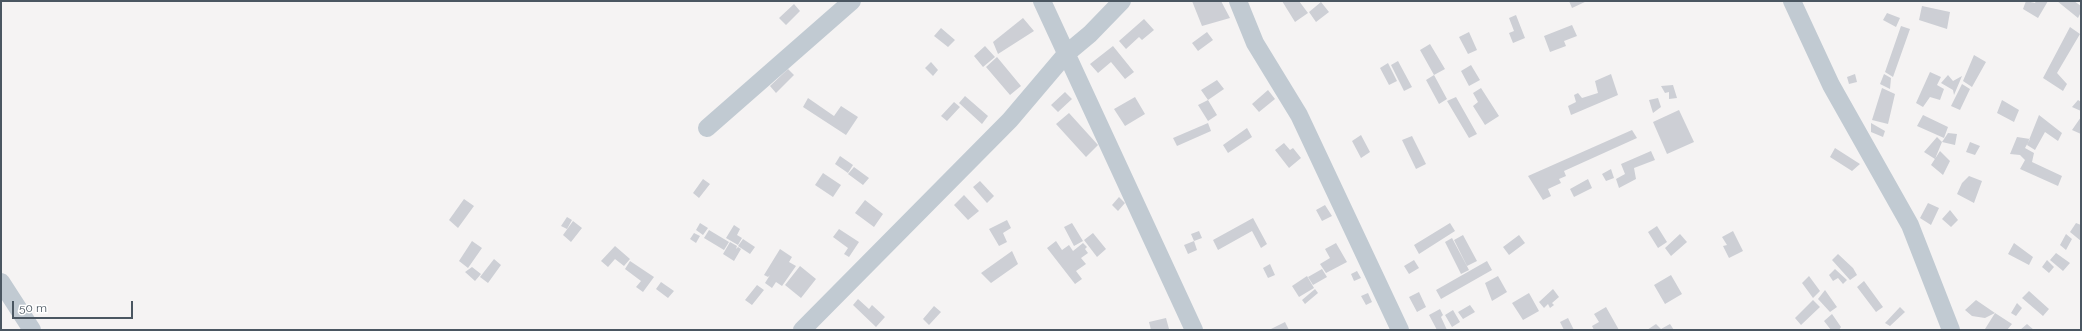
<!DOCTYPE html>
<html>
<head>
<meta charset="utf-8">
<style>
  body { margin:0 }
  #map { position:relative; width:2082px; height:331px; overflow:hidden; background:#f5f3f3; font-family:Raleway,sans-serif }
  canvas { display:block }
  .frame { position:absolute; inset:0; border:2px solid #4a5661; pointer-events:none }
  .scale { position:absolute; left:12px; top:301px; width:121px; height:18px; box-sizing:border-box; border:2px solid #4a5661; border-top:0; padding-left:5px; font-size:12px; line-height:14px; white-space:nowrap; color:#4a5661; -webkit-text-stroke:3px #fff; paint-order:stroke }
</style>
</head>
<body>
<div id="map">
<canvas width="2082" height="331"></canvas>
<div class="frame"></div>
<div class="scale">50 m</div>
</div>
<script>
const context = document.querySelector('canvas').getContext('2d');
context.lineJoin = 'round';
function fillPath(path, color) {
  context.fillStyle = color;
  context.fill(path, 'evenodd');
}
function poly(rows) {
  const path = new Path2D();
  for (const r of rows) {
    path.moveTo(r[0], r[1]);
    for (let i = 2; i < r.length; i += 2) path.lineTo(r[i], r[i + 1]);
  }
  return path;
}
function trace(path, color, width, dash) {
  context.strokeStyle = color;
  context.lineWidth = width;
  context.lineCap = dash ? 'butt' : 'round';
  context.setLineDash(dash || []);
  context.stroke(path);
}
fillPath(poly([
  [1192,1,1221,1,1230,18,1202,26],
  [1282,1,1299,1,1308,13,1295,22],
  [1569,1,1587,1,1572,8],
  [2026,1,2035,3,2036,1,2048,1,2038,18,2023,9],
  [2057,1,2074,1,2081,6,2081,12,2078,18],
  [1321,2,1329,12,1316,22,1309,12],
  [794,4,800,11,786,25,779,18],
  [1922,6,1950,12,1947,29,1919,20],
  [1887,13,1900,18,1896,27,1883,20],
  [1516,15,1525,38,1513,43,1509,33,1514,31,1509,18],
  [1023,18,1034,31,998,54,993,42],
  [1144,19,1154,30,1142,40,1139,37,1126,49,1119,41],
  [1572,25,1577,36,1564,41,1566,46,1550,52,1544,36],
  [1901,26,1910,29,1893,77,1885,72],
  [2070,27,2080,34,2057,73,2067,84,2063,91,2043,78],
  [941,28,955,40,948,47,934,36],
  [1207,32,1213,40,1198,51,1192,43],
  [1469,32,1477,50,1468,54,1459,37],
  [1430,44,1445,69,1434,75,1447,99,1439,104,1426,80,1434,75,1420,50],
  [985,46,995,57,983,67,974,56],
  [1113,46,1134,72,1125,79,1111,62,1098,73,1090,64],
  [1974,55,1986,62,1972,87,1963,81],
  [997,57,1021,86,1010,95,986,67],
  [1398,61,1412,87,1404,91,1391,65],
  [931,62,938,70,933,76,925,68],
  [1388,63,1397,81,1389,85,1380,68],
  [1471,65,1480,80,1469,86,1461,71],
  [788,69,794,75,776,93,770,86],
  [1930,72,1941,77,1937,85,1944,89,1940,100,1930,97,1923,107,1916,103],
  [1611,74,1618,95,1571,115,1568,106,1576,102,1574,95,1578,93,1582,98,1598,93,1595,81],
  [1855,74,1857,82,1849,84,1847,77],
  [1884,74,1891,78,1890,89,1880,84],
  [1948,75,1953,81,1962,76,1954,95,1953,90,1941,83],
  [1217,80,1224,89,1208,100,1217,115,1208,121,1198,105,1208,100,1201,90],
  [1962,84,1970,89,1960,110,1951,106],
  [1673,85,1677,98,1669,99,1669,92,1665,93,1661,86],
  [1481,88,1499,116,1485,125,1473,106,1478,102,1473,93],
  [1882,88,1895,94,1888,124,1872,120],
  [1268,90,1275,99,1259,112,1252,104],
  [1065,92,1072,99,1058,112,1051,105],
  [965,96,988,116,982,124,959,103],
  [1135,97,1145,114,1125,126,1114,109],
  [1456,97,1477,134,1469,138,1447,101],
  [808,98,834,116,841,106,858,117,846,135,803,107],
  [1658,98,1661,107,1653,113,1649,100],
  [2002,100,2019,110,2014,122,1997,113],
  [2078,100,2081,102,2081,111,2072,107],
  [954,102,960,107,947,121,941,116],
  [1679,110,1694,142,1667,154,1653,122],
  [1069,113,1098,145,1086,157,1056,124],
  [1923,115,1948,127,1944,138,1917,126],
  [2039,115,2062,133,2058,141,2045,132,2035,150,2027,145],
  [2081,117,2081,134,2072,130],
  [1208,123,1211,131,1177,146,1173,138],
  [1871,123,1885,131,1883,137,1871,132],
  [1247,128,1252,137,1228,153,1223,145],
  [1632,130,1637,138,1564,171,1566,176,1559,179,1561,183,1548,189,1551,196,1543,200,1528,176],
  [1948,133,1957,134,1955,145,1942,142],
  [1361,135,1370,152,1361,158,1352,141],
  [1412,136,1426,164,1416,169,1402,140],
  [1937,137,1942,142,1935,159,1924,152],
  [2017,137,2030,139,2025,148,2034,153,2032,162,2062,176,2058,186,2020,169,2025,160,2020,155,2010,154],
  [1970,142,1980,146,1975,155,1966,152],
  [1284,143,1290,150,1293,148,1301,158,1289,168,1275,150],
  [1835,148,1860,164,1852,171,1830,157],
  [1651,151,1655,160,1634,168,1636,179,1619,188,1616,179,1625,174,1621,164],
  [1940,151,1950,161,1943,175,1931,165],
  [840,156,853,165,848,173,835,164],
  [854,167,869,178,863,185,848,174],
  [1611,169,1614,178,1606,181,1602,174],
  [823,173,841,185,833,197,815,185],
  [1969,176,1982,181,1974,203,1957,194,1962,183],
  [703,179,710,184,699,198,693,193],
  [1588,179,1592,188,1574,197,1570,189],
  [980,181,994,196,987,203,973,187],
  [964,195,979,211,968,220,954,205],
  [1119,197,1125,203,1118,211,1112,205],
  [464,199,474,206,458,228,449,220],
  [865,200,883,214,874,227,855,213],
  [1928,203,1939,208,1931,225,1920,218],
  [1325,205,1332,216,1322,221,1316,210],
  [1950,210,1958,220,1951,227,1942,219],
  [567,217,572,220,567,229,561,226],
  [1253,218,1267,244,1261,248,1252,231,1218,250,1213,240],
  [1007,220,1011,228,1003,233,1007,242,999,246,989,229],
  [573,221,582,228,571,242,563,235],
  [700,223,708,228,703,235,696,230],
  [1072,223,1083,241,1074,246,1064,227],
  [1450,223,1455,231,1419,254,1414,245],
  [2076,223,2081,225,2081,241,2070,232],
  [734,225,740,229,737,235,742,238,738,245,726,238],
  [1657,226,1667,242,1658,248,1648,232],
  [839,229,859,242,849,257,844,254,848,248,833,237],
  [709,230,729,242,724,250,704,238],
  [1199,231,1202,238,1194,241,1197,250,1188,254,1184,245,1194,241,1191,234],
  [1733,231,1743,251,1729,258,1723,246,1727,245,1722,237],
  [694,233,700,236,696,243,690,239],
  [1093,233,1106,249,1097,257,1084,240],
  [1680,234,1687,242,1671,256,1665,248],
  [2066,234,2072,239,2066,250,2060,245],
  [1463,235,1477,261,1467,266,1454,240],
  [1519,235,1525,243,1509,255,1503,247],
  [1452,238,1469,270,1461,274,1445,242],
  [743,239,755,247,750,254,738,246],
  [472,241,482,248,468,268,459,261],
  [1056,241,1062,250,1069,245,1073,251,1083,243,1087,247,1085,249,1088,253,1081,258,1086,264,1076,271,1082,279,1075,284,1047,248],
  [730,242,737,246,736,249,738,247,741,249,734,261,723,254],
  [1336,243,1347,262,1326,273,1320,264,1330,258,1325,249],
  [2014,243,2033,257,2029,265,2008,254],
  [615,246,630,259,624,266,615,259,608,267,601,261],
  [780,249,792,257,789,262,796,266,782,286,776,282,772,288,765,283,770,275,768,277,764,275],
  [1012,251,1018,264,991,283,981,273],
  [2056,253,2070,263,2063,271,2050,260],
  [1838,254,1853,268,1857,275,1850,280,1832,260],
  [494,259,501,265,488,283,480,277],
  [1414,260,1419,268,1409,274,1404,266],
  [2047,260,2054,267,2049,273,2042,267],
  [630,261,654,277,643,292,636,287,641,281,625,269],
  [1487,261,1492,270,1441,299,1436,290],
  [1270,264,1275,275,1268,278,1263,268],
  [800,266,816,279,801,298,785,285],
  [472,267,481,274,475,281,465,272],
  [1322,269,1327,277,1313,285,1308,277],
  [1835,269,1847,280,1843,284,1838,278,1833,281,1829,275],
  [1357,271,1361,278,1354,281,1351,274],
  [1671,275,1682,294,1665,304,1654,285],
  [1307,276,1314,288,1299,297,1292,286],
  [1498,276,1507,292,1492,301,1485,283],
  [1809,276,1820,291,1813,298,1802,283],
  [1864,281,1883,307,1876,312,1857,287],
  [661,282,674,291,668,298,656,289],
  [757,285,764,290,752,305,745,300],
  [1315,289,1318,293,1305,304,1302,300],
  [1553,289,1559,297,1552,303,1554,305,1550,308,1548,304,1544,308,1539,302],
  [1825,290,1837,307,1830,312,1818,299],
  [2029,291,2049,309,2043,316,2022,298],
  [1419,292,1426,307,1417,312,1409,297],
  [1368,293,1372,302,1366,305,1361,296],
  [1529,293,1539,311,1523,320,1512,303],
  [858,299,869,309,872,305,885,317,876,327,853,305],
  [1813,300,1820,307,1801,325,1795,318],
  [1976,300,1995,313,1985,318,1972,316,1965,310],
  [2017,303,2022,308,2016,316,2011,313],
  [1470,305,1475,312,1463,319,1458,312],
  [934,306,941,312,929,325,923,319],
  [1606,307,1619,330,1594,330,1592,326,1599,322,1594,314],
  [1900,307,1905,312,1890,326,1885,323],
  [1440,309,1443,315,1441,317,1447,330,1437,330,1429,315],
  [1453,310,1460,322,1452,327,1445,315],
  [1995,313,2012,324,2007,330,1985,329],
  [1832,314,1841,327,1839,330,1831,330,1824,321],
  [1166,318,1169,329,1151,330,1149,322],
  [1568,318,1574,330,1564,330,1560,322],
  [1285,322,1289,330,1269,330],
  [1656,324,1661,329,1670,324,1674,330,1647,330],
  [2027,324,2034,330,2020,330]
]), '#cdcfd5');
trace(poly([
  [1042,1,1194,330],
  [1238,1,1255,43,1299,115,1400,330],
  [1792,1,1831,85,1910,225,1951,330],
  [707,128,852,1],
  [1,282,32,330],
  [802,330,1010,120,1066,54,1090,34,1122,1]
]), '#c1cad2', 18);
</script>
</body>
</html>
